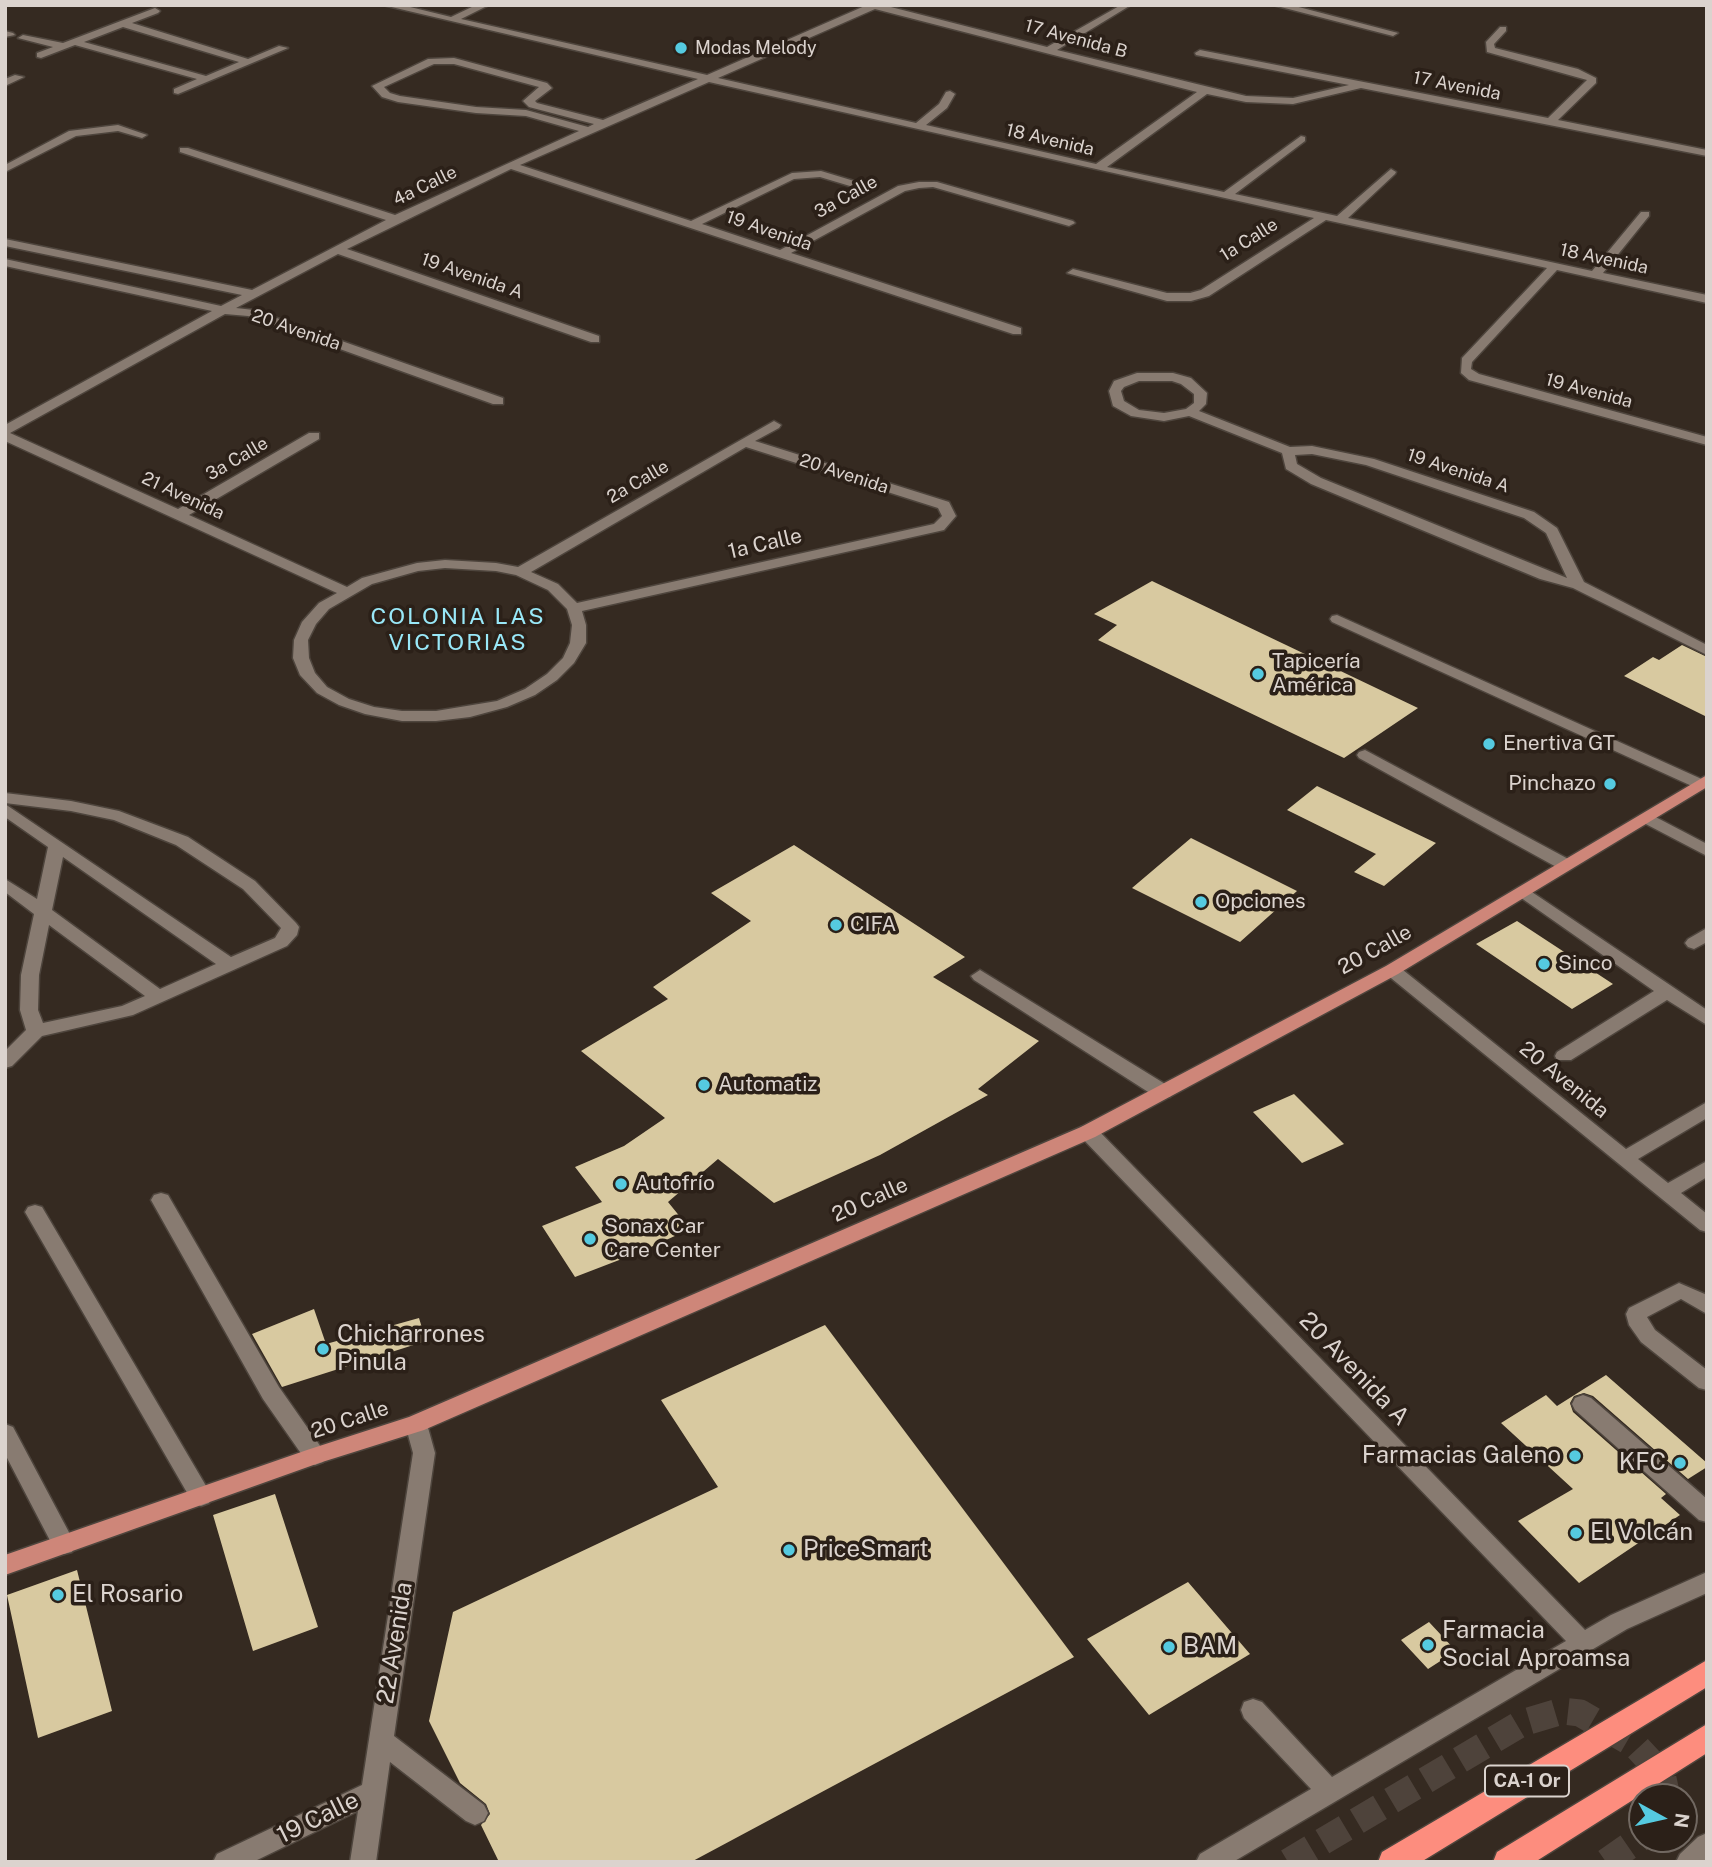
<!DOCTYPE html>
<html>
<head>
<meta charset="utf-8">
<style>
  body { margin:0 }
  #map { position:relative; width:1712px; height:1867px; overflow:hidden; background:#352a21; font-family:"Public Sans",sans-serif }
  canvas { display:block }
  .frame { position:absolute; inset:0; border:7px solid #dbd3ce; pointer-events:none }
  .north { position:absolute; left:1628px; top:1783px; width:70px; height:70px; box-sizing:border-box; background:#2b2018; border:2px solid #716861; border-radius:50%; rotate:98deg; font-size:19px; font-weight:700; line-height:28px; text-align:center; color:#dbd3ce }
  .north::after { content:''; display:block; margin:auto; width:24px; height:32px; background:#55cae0; clip-path:polygon(50% 0,100% 100%,50% 72%,0 100%) }
</style>
</head>
<body>
<div id="map">
<canvas width="1712" height="1867"></canvas>
<div class="frame"></div>
<div class="north">N</div>
</div>
<script>
const context = document.querySelector('canvas').getContext('2d');
context.lineJoin = 'round';
function fillPath(path, color) {
  context.fillStyle = color;
  context.fill(path, 'evenodd');
}
function poly(rows) {
  const path = new Path2D();
  for (const r of rows) {
    path.moveTo(r[0], r[1]);
    for (let i = 2; i < r.length; i += 2) path.lineTo(r[i], r[i + 1]);
  }
  return path;
}
function trace(path, color, width, dash) {
  context.strokeStyle = color;
  context.lineWidth = width;
  context.lineCap = dash ? 'butt' : 'round';
  context.setLineDash(dash || []);
  context.stroke(path);
}
function drawText(font, color, halo, rows, align = 'center') {
  context.font = font + ' "Public Sans",sans-serif';
  context.lineWidth = 7;
  context.setLineDash([]);
  context.textBaseline = 'middle';
  context.strokeStyle = halo;
  context.fillStyle = color;
  for (const [text, x, y, turn = 0] of rows) {
    context.save();
    context.translate(x, y);
    context.rotate((+turn || 0) * Math.PI / 180);
    context.textAlign = isNaN(turn) ? turn : align;
    if (halo) context.strokeText(text, 0, 0);
    context.fillText(text, 0, 0);
    context.restore();
  }
}
fillPath(poly([
  [1152,581,1418,708,1344,758,1098,640,1117,625,1094,614],
  [1682,645,1707,657,1707,717,1624,676,1653,657,1659,660],
  [1317,786,1436,843,1384,886,1354,872,1376,854,1287,810],
  [1191,838,1297,891,1240,942,1132,888],
  [794,845,965,957,933,977,1039,1041,978,1089,988,1095,880,1155,774,1203,718,1159,668,1202,690,1229,640,1252,575,1277,542,1226,602,1202,575,1167,624,1146,665,1118,581,1051,668,999,653,987,751,921,711,893],
  [1517,921,1613,984,1572,1009,1476,944],
  [1294,1094,1344,1144,1302,1163,1253,1112],
  [314,1309,326,1344,419,1318,426,1341,282,1387,252,1334],
  [825,1325,1074,1657,691,1862,499,1862,481,1825,490,1814,486,1804,460,1783,429,1721,453,1612,718,1487,661,1400],
  [1606,1375,1707,1463,1707,1467,1688,1479,1593,1396,1584,1393,1574,1396,1570,1403,1573,1412,1666,1494,1661,1498,1680,1515,1579,1583,1518,1521,1573,1489,1501,1423,1546,1395,1557,1406],
  [275,1494,318,1627,253,1651,213,1515],
  [77,1570,112,1711,38,1738,7,1595],
  [1188,1582,1250,1654,1149,1715,1087,1639],
  [1429,1622,1456,1651,1428,1669,1401,1640]
]), '#d8c9a0');
trace(poly([
  [1288,1862,1522,1723,1562,1711,1580,1713,1635,1745,1662,1774,1667,1797],
  [1606,1862,1642,1837]
]), '#4e433b', 27, [27, 13]);
const minor = poly([
  [383,5,402,5,451,17,476,5,489,5,461,19,707,75,867,5,883,5,1047,47,1121,5,1131,5,1057,50,1246,96,1293,98,1349,85,1196,55,1195,53,1200,50,1548,118,1587,80,1487,52,1486,42,1500,27,1506,27,1506,31,1494,44,1495,48,1578,69,1596,78,1596,83,1558,120,1707,150,1707,156,1361,88,1293,104,1246,102,1207,94,1107,167,1224,192,1301,136,1305,137,1305,141,1235,194,1337,216,1391,169,1396,172,1395,174,1348,218,1592,271,1641,212,1649,212,1649,216,1603,273,1707,295,1707,303,1557,270,1472,362,1471,369,1479,374,1707,437,1707,445,1469,380,1461,373,1462,358,1547,268,1326,220,1209,296,1191,301,1167,301,1067,273,1073,269,1167,293,1190,293,1201,290,1314,218,709,82,520,165,691,221,792,173,821,171,864,184,864,188,860,189,820,177,794,179,702,224,780,250,898,186,919,182,937,182,1073,221,1075,223,1069,226,933,187,919,188,905,191,791,253,1021,328,1021,334,1013,334,511,169,347,249,599,336,599,342,591,342,338,254,236,308,254,310,503,398,503,404,493,404,248,316,225,314,10,433,178,509,309,433,319,433,319,439,189,515,347,587,362,578,417,563,445,560,496,563,518,567,774,421,781,425,779,428,755,441,949,502,956,516,944,530,582,611,586,625,586,643,574,663,557,680,535,695,507,707,470,717,436,721,402,721,365,714,339,705,317,693,300,675,293,658,294,640,302,622,319,603,337,593,5,441,5,425,212,311,5,266,5,259,221,306,242,295,5,246,5,239,252,290,386,220,180,152,180,148,188,148,395,215,579,131,526,116,476,113,398,102,382,97,372,86,428,59,454,58,547,83,552,88,535,101,537,103,603,120,698,79,383,5],
  [875,9,1197,92,1096,164,926,125,947,108,955,94,950,91,946,92,939,104,916,123,718,78,875,9],
  [434,64,454,64,539,87,523,101,529,107,594,124,588,127,526,110,476,107,400,96,390,93,384,87,434,64],
  [746,447,938,508,942,516,934,524,577,603,558,584,531,572,746,447],
  [445,568,496,571,516,575,548,590,567,609,572,625,570,643,563,658,547,674,525,689,497,701,436,711,402,711,374,707,349,699,327,687,315,673,309,658,308,640,316,624,329,609,372,584,418,571,445,568],
  [1273,5,1291,5,1398,33,1393,36,1273,5],
  [155,8,160,11,158,13,132,23,248,59,279,46,288,48,178,94,174,93,174,89,197,79,75,45,41,58,37,57,37,53,53,47,18,38,23,35,63,43,155,8],
  [123,27,239,62,206,76,84,42,123,27],
  [5,31,13,33,15,35,5,37,5,31],
  [15,75,24,77,5,86,5,79,15,75],
  [118,125,147,135,142,138,118,131,76,136,5,172,5,165,69,131,118,125],
  [1137,373,1173,373,1191,378,1207,393,1206,404,1199,411,1290,447,1312,446,1374,459,1534,512,1557,528,1584,582,1707,645,1707,655,1573,588,1540,579,1311,484,1286,469,1282,453,1189,416,1164,421,1131,416,1113,406,1109,391,1114,381,1137,373],
  [1139,381,1172,381,1181,384,1194,394,1194,403,1186,409,1164,413,1139,410,1124,401,1121,391,1124,387,1139,381],
  [1312,454,1366,465,1524,518,1546,533,1567,578,1321,478,1297,464,1295,455,1312,454],
  [1337,615,1706,781,1707,786,1694,787,1332,622,1330,619,1332,616,1337,615],
  [1365,750,1572,861,1574,865,1566,870,1560,869,1359,758,1357,755,1359,752,1365,750],
  [5,793,71,801,119,811,188,837,255,881,296,923,299,927,297,935,287,946,133,1015,42,1036,12,1066,5,1068,5,1051,26,1030,20,1010,21,975,34,914,5,892,5,879,37,899,48,847,5,817,5,804,231,957,275,938,281,928,243,889,176,845,114,820,71,811,5,803,5,793],
  [63,857,216,964,160,989,52,910,63,857],
  [49,925,145,996,122,1006,43,1023,38,1010,39,975,49,925],
  [1646,812,1707,844,1707,856,1640,821,1638,817,1646,812],
  [1523,886,1707,1010,1707,1025,1667,1000,1571,1060,1557,1060,1555,1056,1557,1052,1654,991,1517,895,1514,891,1523,886],
  [1707,928,1707,942,1694,949,1688,947,1685,943,1688,939,1707,928],
  [1392,964,1398,966,1626,1149,1707,1102,1707,1118,1638,1159,1668,1183,1707,1161,1707,1177,1681,1193,1707,1214,1707,1232,1700,1230,1386,974,1383,970,1392,964],
  [980,970,1170,1087,1172,1092,1170,1097,1156,1097,974,980,971,976,980,970],
  [1088,1125,1095,1127,1585,1630,1611,1615,1707,1572,1707,1593,1627,1629,1233,1862,1196,1862,1200,1854,1311,1789,1244,1718,1241,1710,1244,1702,1253,1699,1262,1702,1332,1777,1566,1641,1081,1137,1078,1132,1081,1127,1088,1125],
  [161,1193,168,1195,279,1387,323,1450,326,1456,323,1462,315,1465,307,1462,263,1399,151,1200,154,1195,161,1193],
  [35,1205,42,1207,209,1491,212,1497,209,1503,201,1506,193,1503,25,1212,28,1207,35,1205],
  [1679,1283,1707,1295,1707,1314,1681,1299,1647,1317,1655,1330,1707,1370,1707,1390,1699,1388,1641,1342,1629,1325,1626,1314,1629,1308,1679,1283],
  [1583,1395,1591,1398,1707,1499,1707,1522,1699,1520,1575,1410,1572,1404,1575,1398,1583,1395],
  [416,1415,424,1418,427,1424,435,1453,394,1736,484,1805,488,1813,484,1821,475,1825,466,1821,390,1762,376,1862,350,1862,358,1811,253,1862,213,1862,217,1854,362,1785,413,1453,405,1424,408,1418,416,1415],
  [5,1424,13,1427,72,1538,75,1545,72,1552,64,1554,56,1552,5,1454,5,1424],
  [1707,1833,1707,1862,1676,1862,1680,1854,1698,1837,1707,1833]
]);
const major = poly([
  [1707,775,1707,787,1398,974,1095,1137,424,1430,319,1463,5,1575,5,1555,307,1450,409,1417,1081,1127,1386,966,1707,775]
]);
const highway = poly([
  [1707,1660,1707,1687,1421,1862,1378,1862,1382,1852,1707,1660],
  [1707,1724,1707,1753,1535,1862,1493,1862,1497,1852,1707,1724]
]);
trace(minor, '#4e453d', 3);
trace(major, '#4e453d', 3);
trace(highway, '#4e453d', 3);
fillPath(minor, '#887b71');
fillPath(major, '#ce8679');
fillPath(highway, '#fd8d7e');
for (const [x, y, r, color] of [
  [681,48,7,"#55cae0"],
  [1258,674,7,"#55cae0"],
  [1489,744,7,"#55cae0"],
  [1610,784,7,"#55cae0"],
  [1201,902,7,"#55cae0"],
  [836,925,7,"#55cae0"],
  [1544,964,7,"#55cae0"],
  [704,1085,7,"#55cae0"],
  [621,1184,7,"#55cae0"],
  [590,1239,7,"#55cae0"],
  [323,1349,7,"#55cae0"],
  [1575,1456,7,"#55cae0"],
  [1680,1463,7,"#55cae0"],
  [1576,1533,7,"#55cae0"],
  [789,1550,7,"#55cae0"],
  [58,1595,7,"#55cae0"],
  [1428,1645,7,"#55cae0"],
  [1169,1647,7,"#55cae0"]
]) {
  const dot = new Path2D();
  dot.arc(x, y, r, 0, 2 * Math.PI);
  context.fillStyle = color;
  context.fill(dot);
  trace(dot, '#2b2018', 2.5);
}
drawText('18px', '#dbd3ce', '#2b2018', [
  ["17 Avenida B",1076,39,15],
  ["17 Avenida",1457,86,11],
  ["18 Avenida",1050,140,13],
  ["4a Calle",425,186,-26],
  ["3a Calle",846,197,-29],
  ["19 Avenida",769,231,19],
  ["1a Calle",1249,240,-32],
  ["18 Avenida",1604,259,12],
  ["19 Avenida A",472,276,19],
  ["20 Avenida",296,330,19],
  ["19 Avenida",1589,391,15],
  ["3a Calle",237,459,-30],
  ["19 Avenida A",1458,471,18],
  ["20 Avenida",844,474,18],
  ["2a Calle",638,482,-30],
  ["21 Avenida",183,496,25]
]);
drawText('18px', '#dbd3ce', '#2b2018', [
  ["Modas Melody",695,48]
], 'left');
for (const [x, y, w] of [
  [1527,1781,84]
]) {
  const box = new Path2D();
  box.roundRect(x - w / 2, y - 15.5, w, 31, 5);
  context.fillStyle = '#2b2018';
  context.fill(box);
  trace(box, '#dbd3ce', 2);
}
drawText('bold 19px', '#dbd3ce', null, [
  ["CA-1 Or",1527,1781]
]);
drawText('21px', '#dbd3ce', '#2b2018', [
  ["1a Calle",765,544,-13],
  ["20 Calle",1375,950,-29],
  ["20 Avenida",1564,1080,39],
  ["20 Calle",870,1200,-24],
  ["20 Calle",350,1420,-18]
]);
drawText('21px', '#dbd3ce', '#2b2018', [
  ["Tapicería",1272,662],
  ["América",1272,686],
  ["Enertiva GT",1503,744],
  ["Pinchazo",1596,784,"right"],
  ["Opciones",1215,902],
  ["CIFA",850,925],
  ["Sinco",1558,964],
  ["Automatiz",718,1085],
  ["Autofrío",635,1184],
  ["Sonax Car",604,1227],
  ["Care Center",604,1251]
], 'left');
context.letterSpacing = '2px';
drawText('23px', '#99e8f8', '#2b2018', [
  ["COLONIA LAS",458,617],
  ["VICTORIAS",458,643]
]);
context.letterSpacing = '0px';
drawText('24px', '#dbd3ce', '#2b2018', [
  ["Chicharrones",337,1335],
  ["Pinula",337,1363],
  ["Farmacias Galeno",1561,1456,"right"],
  ["KFC",1666,1463,"right"],
  ["El Volcán",1590,1533],
  ["PriceSmart",803,1550],
  ["El Rosario",72,1595],
  ["Farmacia",1442,1631],
  ["Social Aproamsa",1442,1659],
  ["BAM",1183,1647]
], 'left');
drawText('24px', '#dbd3ce', '#2b2018', [
  ["20 Avenida A",1354,1369,46],
  ["22 Avenida",395,1643,-81],
  ["19 Calle",318,1818,-26]
]);
</script>
</body>
</html>
